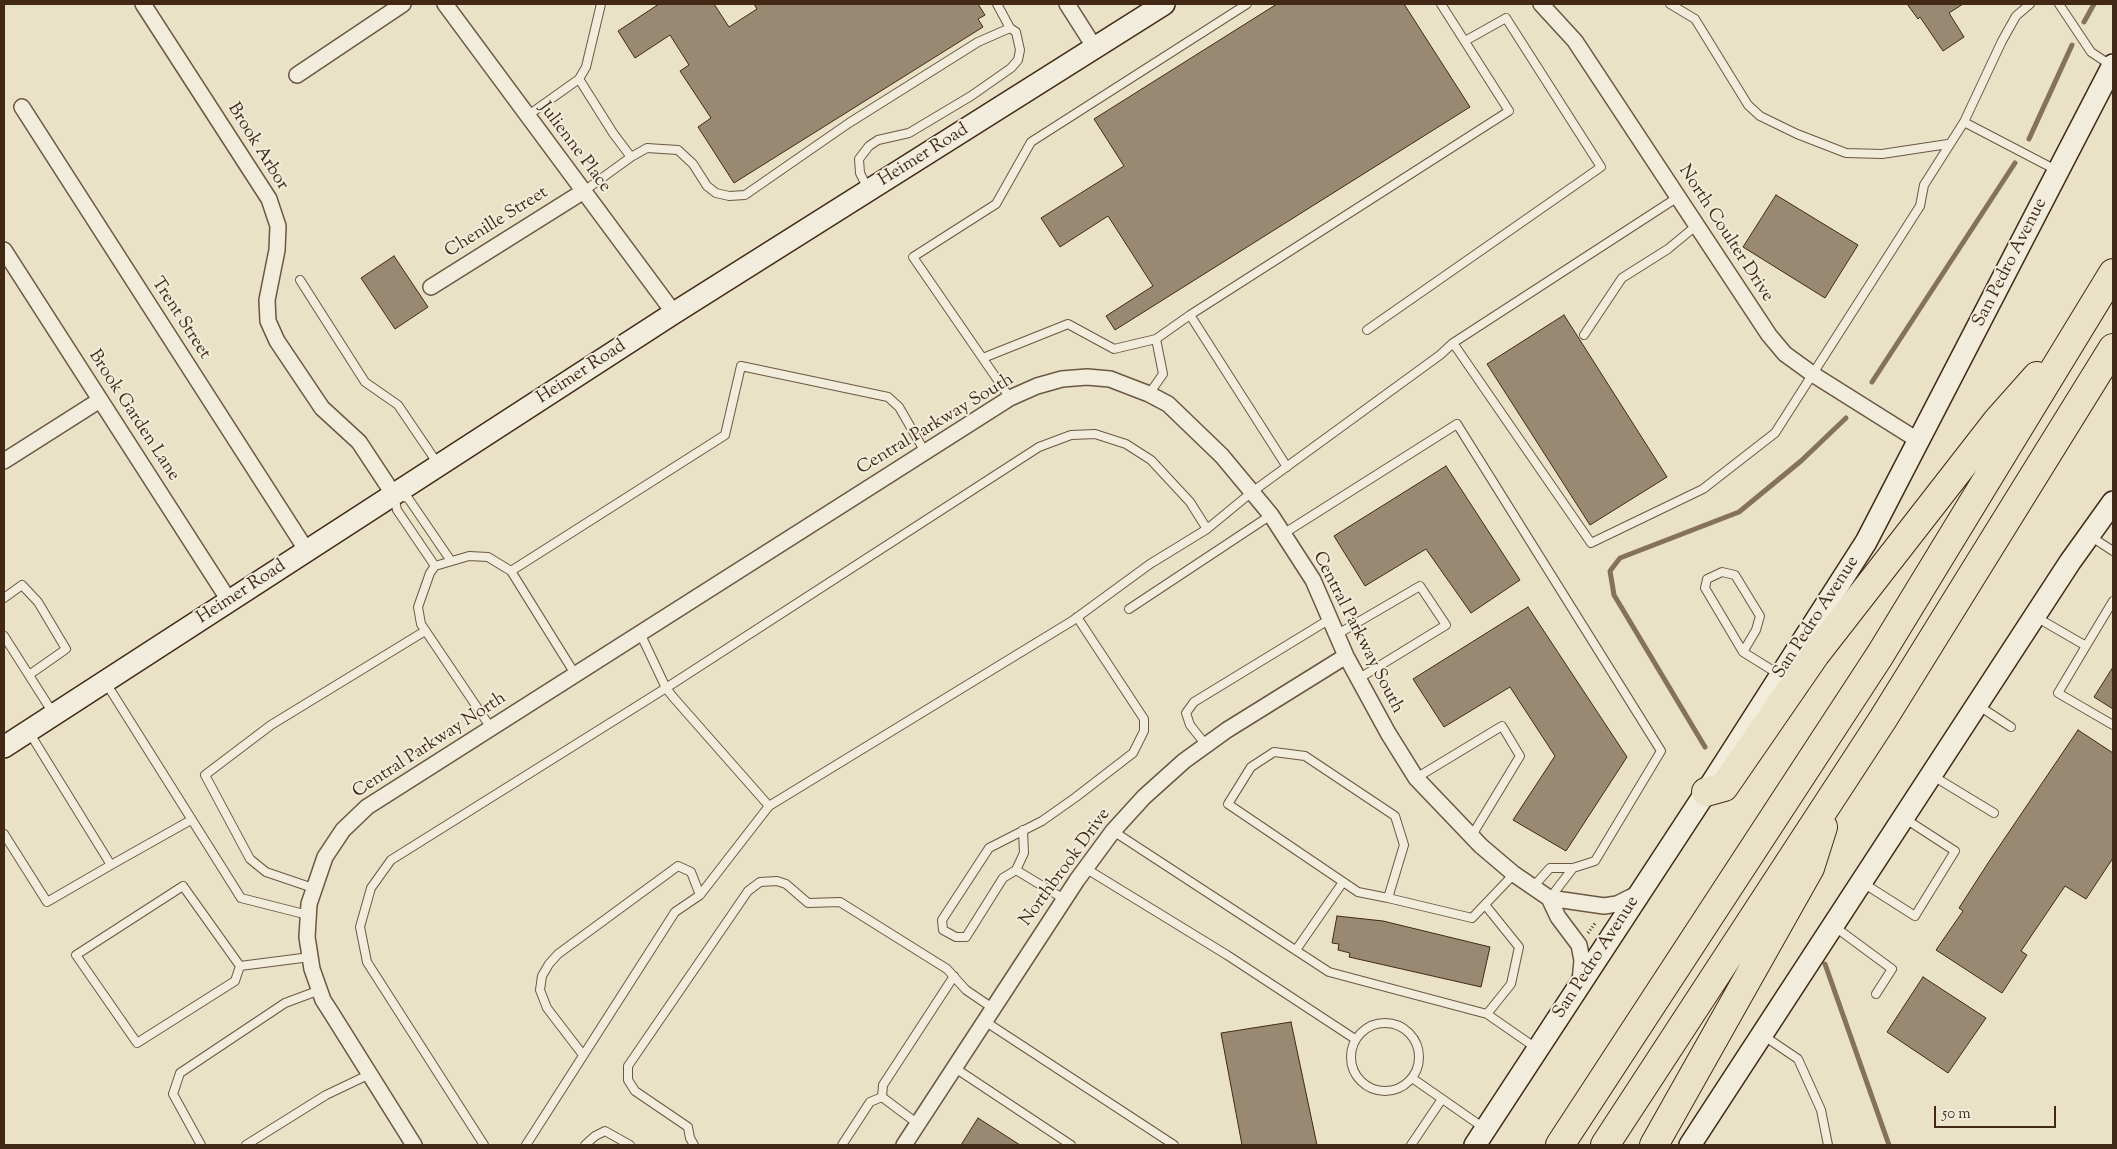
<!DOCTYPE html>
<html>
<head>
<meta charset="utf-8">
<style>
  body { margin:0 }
  #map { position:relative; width:2117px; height:1149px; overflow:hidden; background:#eae2c7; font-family:"Sorts Mill Goudy",serif }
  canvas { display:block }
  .frame { position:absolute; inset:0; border:5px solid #422916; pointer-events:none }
  .scale { position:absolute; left:1934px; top:1106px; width:122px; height:22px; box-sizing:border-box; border:2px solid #422916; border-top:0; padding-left:6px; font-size:15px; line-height:18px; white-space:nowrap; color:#422916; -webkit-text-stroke:4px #f1ecdb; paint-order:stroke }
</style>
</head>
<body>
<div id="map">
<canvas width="2117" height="1149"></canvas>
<div class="frame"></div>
<div class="scale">50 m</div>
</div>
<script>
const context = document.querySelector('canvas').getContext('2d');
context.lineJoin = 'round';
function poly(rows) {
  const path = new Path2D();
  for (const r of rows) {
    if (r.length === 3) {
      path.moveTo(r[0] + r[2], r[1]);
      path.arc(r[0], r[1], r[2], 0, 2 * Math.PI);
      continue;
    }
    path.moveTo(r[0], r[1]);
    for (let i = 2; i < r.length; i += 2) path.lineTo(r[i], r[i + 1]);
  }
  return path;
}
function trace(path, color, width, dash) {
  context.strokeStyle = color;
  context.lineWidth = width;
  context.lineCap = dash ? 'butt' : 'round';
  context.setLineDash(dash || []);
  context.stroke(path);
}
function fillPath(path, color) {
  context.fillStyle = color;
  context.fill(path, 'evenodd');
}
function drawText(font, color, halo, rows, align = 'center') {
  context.font = font + ' "Sorts Mill Goudy",serif';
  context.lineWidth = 4;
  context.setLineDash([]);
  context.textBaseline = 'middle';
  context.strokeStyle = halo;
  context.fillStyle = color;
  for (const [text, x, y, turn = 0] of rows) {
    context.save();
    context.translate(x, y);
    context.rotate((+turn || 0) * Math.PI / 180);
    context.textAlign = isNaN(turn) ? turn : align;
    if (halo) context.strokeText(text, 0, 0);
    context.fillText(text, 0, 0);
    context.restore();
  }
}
trace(poly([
  [2084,22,2094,4],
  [2029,139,2072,45],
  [1872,382,2015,163],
  [1705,747,1614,595,1610,571,1620,558,1739,512,1801,461,1846,418],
  [1825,964,1889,1145]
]), '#85725c', 5);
const building = poly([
  [659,4,714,4,729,27,757,9,754,4,978,4,985,15,978,19,983,27,734,183,698,127,711,118,680,71,689,65,670,35,635,58,618,31,659,4],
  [1277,4,1404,4,1470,107,1115,330,1106,316,1153,286,1108,216,1060,247,1041,218,1124,166,1094,119,1277,4],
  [1907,4,1963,4,1949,13,1964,37,1943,51,1920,17,1918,19,1907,4],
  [1776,195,1858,245,1825,298,1743,247,1776,195],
  [394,256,428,307,395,329,361,278,394,256],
  [1564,315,1667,477,1590,525,1487,364,1564,315],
  [1446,466,1520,580,1471,613,1426,549,1365,586,1334,536,1446,466],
  [1528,607,1627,757,1566,851,1513,820,1555,756,1510,687,1444,727,1413,679,1528,607],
  [2113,667,2113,709,2094,697,2113,667],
  [2078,730,2113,753,2113,858,2086,899,2065,886,2021,951,2027,955,2002,993,1936,950,1963,911,1959,908,1990,860,2078,730],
  [1337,916,1383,921,1490,947,1481,987,1349,957,1350,953,1338,950,1339,944,1332,943,1337,916],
  [1923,977,1986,1018,1948,1073,1887,1032,1923,977],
  [1291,1022,1317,1145,1242,1145,1221,1033,1291,1022],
  [978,1118,1020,1145,961,1145,978,1118]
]);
fillPath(building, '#998972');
trace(building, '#422916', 1);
const lane = poly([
  [997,4,1010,28],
  [1670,4,1695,19,1748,105,1760,116,1797,134,1846,153,1882,154,1948,144],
  [2059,4,2091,52,2112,66],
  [579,79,613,133,631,157,584,191],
  [527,116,579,79,586,67,601,4],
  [1964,122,2056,170],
  [631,157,647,148,678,150,693,164,707,186,716,193,729,196,745,195,849,123,978,42,1010,28,1016,32,1020,50,1018,60,1011,68,971,96,909,133,878,140,869,146,859,159,860,173,868,189],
  [300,280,365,382,398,405,438,464],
  [1190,315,1287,467],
  [1367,330,1601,167,1506,18,1465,41],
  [1584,335,1622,278,1668,249,1697,225],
  [1453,343,1591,543,1703,489,1775,433,1920,206,1924,185,1964,122,2002,41,2016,16,2030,4],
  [983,358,1068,324,1114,349,1156,339],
  [1149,394,1163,374,1156,339,1190,315,1509,111,1441,4],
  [1010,398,913,257,996,204,1031,142,1247,4],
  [1283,534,1457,424,1661,751,1595,861,1573,868,1550,868,1532,888],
  [2090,536,2113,551],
  [435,566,397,510,394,495,408,498,451,561],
  [4,598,22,585,38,602,66,649,29,675],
  [1129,609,1271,515],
  [2036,617,2086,646,2113,601],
  [640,633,666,688,673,697,769,806],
  [1336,635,1420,586,1446,625,1358,679],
  [4,636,53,713],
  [2086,646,2058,693,2113,725],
  [1743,652,1756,630,1760,616,1735,575,1722,572,1707,579,1705,588,1743,652,1780,675],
  [575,674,511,571,725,435,741,366,888,397,899,407,925,452],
  [106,683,241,898,308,915],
  [1979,706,2011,727],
  [491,728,421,624,418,607,430,573,435,566,469,556,488,557,511,571],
  [29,732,111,865,191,820],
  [1206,745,1190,725,1186,713,1194,702,1330,619],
  [1933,776,1994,813],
  [1416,778,1502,726,1520,756,1471,837],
  [1113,831,1329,972,1487,1014,1536,1048],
  [4,834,47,902,111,865],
  [1085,868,1227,955,1355,1039],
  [1016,870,1024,853,1023,830],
  [1863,883,1915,916,1955,851,1904,818],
  [313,888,266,872,250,859,205,775,271,725,425,631],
  [1388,898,1358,892,1228,804,1251,767,1274,752,1305,756,1395,816,1404,845,1388,898,1472,918,1514,874],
  [1550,898,1573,868],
  [1064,899,1016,870,1003,878,966,937,956,937,943,930,942,920,989,848,1042,821,1076,797,1133,753,1144,731,1144,719,1077,617],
  [1486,906,1519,947,1511,984,1487,1014],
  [1835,927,1892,969,1876,994],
  [1296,950,1343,882],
  [240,966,183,886,76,955,137,1043,235,981,240,966,310,957],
  [986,1022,1174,1145],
  [1385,1057,34],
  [1764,1036,1798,1059,1821,1110,1828,1145],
  [583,1055,547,1008,540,990,542,976,549,964,558,954,678,866,691,872,700,895],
  [955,1068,1071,1145],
  [1412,1078,1484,1128],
  [882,1097,883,1085,954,976],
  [201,1145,173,1094,180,1073,285,1003,320,990],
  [246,1145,326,1095,368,1075],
  [484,1145,367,962,360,927,371,888,391,860,666,688,1039,447,1071,435,1095,434,1126,444,1151,460,1190,502,1207,529],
  [526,1145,675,912,700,895,769,806,1072,621,1150,564,1207,529,1252,492,1440,355,1453,343,1678,197],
  [585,1145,595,1136,605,1131,630,1145],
  [694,1145,690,1138,688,1127,635,1091,628,1080,628,1066,748,891,760,882,777,881,786,884,808,903,840,902,947,969,966,990,994,1009],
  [842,1145,870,1102,882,1097,918,1124],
  [1411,1145,1442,1099]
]);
const street = poly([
  [143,4,269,199,278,226,277,250,267,300,268,321,277,341,322,408,359,442,394,495],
  [445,4,674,313],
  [1067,4,1095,48],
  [1541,4,1575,41,1769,335,1785,354,1814,375,1919,441],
  [297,75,403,4],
  [22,107,307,551],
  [4,250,230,602],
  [431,287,584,191],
  [4,461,100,400],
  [1549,898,1558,917,1579,945,1582,960,1580,982],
  [414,1145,332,1014,323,1000,312,969,307,937,309,904,325,857,343,830,367,807,1010,398,1037,386,1062,379,1087,377,1110,379,1149,394,1168,404,1222,456,1271,515,1313,580,1346,656,1388,733,1416,778,1481,846,1514,874,1549,898,1604,906,1617,904,1639,893],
  [904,1145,1077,880,1113,831,1144,797,1184,761,1227,730,1346,656]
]);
const secondary = poly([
  [4,747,674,313,1164,4],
  [1475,1145,1706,792,1866,542,2113,65],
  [1690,1145,2070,562,2113,502]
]);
const highway = poly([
  [1706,792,1724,787,1815,655,1997,421,2037,376],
  [1560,1145,1880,655,2113,273],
  [1605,1145,1883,719,2113,348],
  [1654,1145,1810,868,1823,827]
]);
trace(lane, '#6c5742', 10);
trace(street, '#6c5742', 18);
trace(secondary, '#422916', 24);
trace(highway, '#422916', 30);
trace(poly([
  [1588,933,1596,922]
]), '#422916', 3, [1, 2.5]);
trace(lane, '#f1ecdb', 8);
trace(street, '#f1ecdb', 15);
trace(secondary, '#f1ecdb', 21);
trace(highway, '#eae2c7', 28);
drawText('18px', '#422916', '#f1ecdb', [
  ["Brook Arbor",257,147,58],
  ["Julienne Place",574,148,53],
  ["Heimer Road",924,156,-32],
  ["Chenille Street",497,223,-32],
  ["North Coulter Drive",1725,234,57],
  ["San Pedro Avenue",2011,263,-63],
  ["Trent Street",180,319,57],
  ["Heimer Road",582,373,-33],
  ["Brook Garden Lane",133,416,57],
  ["Central Parkway South",936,425,-31],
  ["Heimer Road",242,593,-33],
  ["San Pedro Avenue",1817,618,-57],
  ["Central Parkway South",1357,633,63],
  ["Central Parkway North",430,746,-33],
  ["Northbrook Drive",1066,868,-54],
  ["San Pedro Avenue",1597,958,-57]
]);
</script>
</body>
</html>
